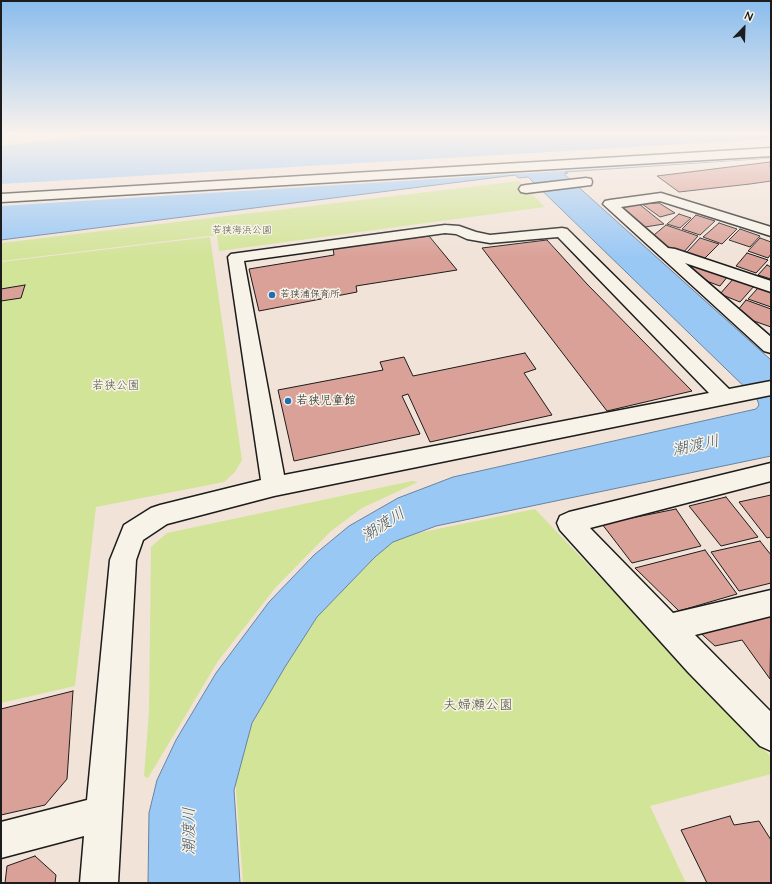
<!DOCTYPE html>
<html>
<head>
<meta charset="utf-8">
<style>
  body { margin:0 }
  #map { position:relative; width:772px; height:884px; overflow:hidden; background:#f1e3d8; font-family:"Architects Daughter",sans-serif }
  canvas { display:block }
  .frame { position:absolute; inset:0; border:2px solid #1c1c1c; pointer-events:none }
  .north { position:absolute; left:724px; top:8px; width:40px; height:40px; -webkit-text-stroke:3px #f7f3e8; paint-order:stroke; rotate:23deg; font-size:11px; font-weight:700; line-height:16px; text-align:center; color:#1c1c1c }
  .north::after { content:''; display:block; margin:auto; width:14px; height:18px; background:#1c1c1c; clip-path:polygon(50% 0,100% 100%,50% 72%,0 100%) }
</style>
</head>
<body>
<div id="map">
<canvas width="772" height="884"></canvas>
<div class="frame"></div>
<div class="north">N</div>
</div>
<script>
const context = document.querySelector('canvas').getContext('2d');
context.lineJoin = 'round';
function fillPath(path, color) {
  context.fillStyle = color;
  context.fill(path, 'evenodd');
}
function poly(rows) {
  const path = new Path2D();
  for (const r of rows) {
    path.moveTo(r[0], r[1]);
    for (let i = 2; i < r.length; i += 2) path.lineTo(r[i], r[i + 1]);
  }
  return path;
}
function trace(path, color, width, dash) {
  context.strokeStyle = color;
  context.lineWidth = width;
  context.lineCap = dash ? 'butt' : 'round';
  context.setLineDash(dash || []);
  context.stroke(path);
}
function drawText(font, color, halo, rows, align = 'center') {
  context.font = font + ' "Architects Daughter","Klee One",sans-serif';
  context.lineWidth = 3;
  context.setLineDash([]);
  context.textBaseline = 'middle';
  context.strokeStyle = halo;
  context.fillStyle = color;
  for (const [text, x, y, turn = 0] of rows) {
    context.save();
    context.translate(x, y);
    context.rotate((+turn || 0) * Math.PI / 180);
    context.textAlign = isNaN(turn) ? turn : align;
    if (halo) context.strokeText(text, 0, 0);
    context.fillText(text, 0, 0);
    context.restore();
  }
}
fillPath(poly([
  [519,181,545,207,219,251,217,235,1,261,1,243],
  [210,237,242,460,235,472,224,482,96,507,75,686,1,703,1,262],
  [412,481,418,482,362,508,331,531,276,587,218,661,148,778,144,776,149,712,151,547,167,533],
  [535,509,771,757,771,774,650,806,686,883,243,883,235,777,252,724,285,667,317,617,375,557,393,542,418,533]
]), '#d2e498');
const water = poly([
  [1,133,771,133,771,158,565,172,568,173,564,174,771,360,771,456,436,526,393,542,375,557,317,617,285,667,252,723,234,790,240,883,148,883,149,813,157,780,176,740,216,673,269,602,314,555,349,526,398,498,453,477,756,409,759,405,757,399,528,177,519,178,515,175,1,240,1,133]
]);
fillPath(water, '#9ac8f5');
trace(water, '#68839e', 1);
fillPath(poly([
  [39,133,81,133,81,135,71,138,1,146,1,137],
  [771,139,771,158,1,206,1,184]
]), '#f1e3d8');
const building = poly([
  [770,162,771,181,750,184,679,192,657,176,770,162],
  [659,203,675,213,660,217,642,204,659,203],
  [639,204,664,224,645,227,620,207,639,204],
  [679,214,691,218,680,228,667,224,679,214],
  [696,215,715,221,700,235,682,229,696,215],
  [719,223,737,229,722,244,703,237,719,223],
  [666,225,698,236,683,253,665,246,654,235,666,225],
  [740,229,760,236,750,247,729,240,740,229],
  [429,236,457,270,356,286,357,292,259,311,249,269,334,255,333,248,429,236],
  [700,238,719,244,704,259,686,253,700,238],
  [760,238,771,242,771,254,768,258,748,251,760,238],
  [547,240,587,284,692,391,607,411,482,248,547,240],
  [747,253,768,260,756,273,736,266,747,253],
  [689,262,728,276,720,286,709,282,684,265,689,262],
  [767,265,771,267,771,279,758,275,767,265],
  [734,278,755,285,740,302,720,294,734,278],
  [25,285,21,298,1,301,1,289,25,285],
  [758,288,771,292,771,307,748,299,758,288],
  [746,300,771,309,771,327,751,320,738,310,746,300],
  [525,353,536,369,524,373,552,415,430,442,408,394,402,396,420,434,294,461,278,390,383,370,380,362,404,357,413,376,525,353],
  [771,495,771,537,767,538,739,502,771,495],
  [726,497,758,537,721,546,689,506,726,497],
  [676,509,701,546,632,563,602,524,676,509],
  [760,541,771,555,771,583,739,591,711,552,760,541],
  [705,550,737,594,679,611,635,568,705,550],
  [771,611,770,679,742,640,715,646,695,628,771,611],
  [73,691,67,779,45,805,1,815,1,709,73,691],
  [730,816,734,825,759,821,771,840,771,883,707,883,681,830,730,816],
  [35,856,56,875,55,883,5,883,7,866,35,856]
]);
fillPath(building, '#daa198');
trace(building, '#1c1c1c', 1);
const minor = poly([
  [771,148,771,156,1,202,1,194,771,148],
  [586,178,591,179,592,182,591,185,526,193,521,192,519,189,521,186,526,185,586,178],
  [661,193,771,227,771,236,660,201,621,207,668,248,675,249,771,281,771,292,685,263,771,337,771,353,764,351,603,204,605,201,610,200,661,193],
  [445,225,459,226,476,232,490,235,562,228,567,229,729,389,771,381,771,395,274,496,167,524,143,540,136,560,118,883,80,883,84,836,1,858,1,822,87,800,110,560,124,525,151,508,160,505,261,480,228,257,231,254,445,225],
  [445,233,456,234,467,239,490,243,558,237,709,393,284,475,244,261,445,233],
  [771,463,771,481,590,528,673,613,771,590,771,616,695,635,771,712,771,751,760,746,688,672,560,530,557,523,560,516,569,512,771,463]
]);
trace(minor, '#1c1c1c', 3);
fillPath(minor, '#f7f3e8');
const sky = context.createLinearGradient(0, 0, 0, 257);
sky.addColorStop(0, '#89bced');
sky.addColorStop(0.52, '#f9f2ed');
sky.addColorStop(1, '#f9f2ed00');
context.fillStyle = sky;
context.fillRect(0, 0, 772, 257);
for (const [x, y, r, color] of [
  [272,295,4,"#1f6fb2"],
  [288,401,4,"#1f6fb2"]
]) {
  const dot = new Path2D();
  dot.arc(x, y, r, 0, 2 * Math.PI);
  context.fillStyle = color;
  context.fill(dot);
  trace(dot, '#f7f3e8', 1.5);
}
drawText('10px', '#535841', '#f7f3e8', [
  ["若狭海浜公園",242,231]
]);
drawText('10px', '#1c1c1c', '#f7f3e8', [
  ["若狭浦保育所",280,295]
], 'left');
drawText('12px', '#535841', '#f7f3e8', [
  ["若狭公園",116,386]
]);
drawText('12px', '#1c1c1c', '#f7f3e8', [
  ["若狭児童館",296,401]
], 'left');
drawText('14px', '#535841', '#f7f3e8', [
  ["夫婦瀬公園",478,706]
]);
drawText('italic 16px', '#485868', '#f7f3e8', [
  ["潮渡川",696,447,-12],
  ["潮渡川",384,526,-32],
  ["潮渡川",191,831,-90]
]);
</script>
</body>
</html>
